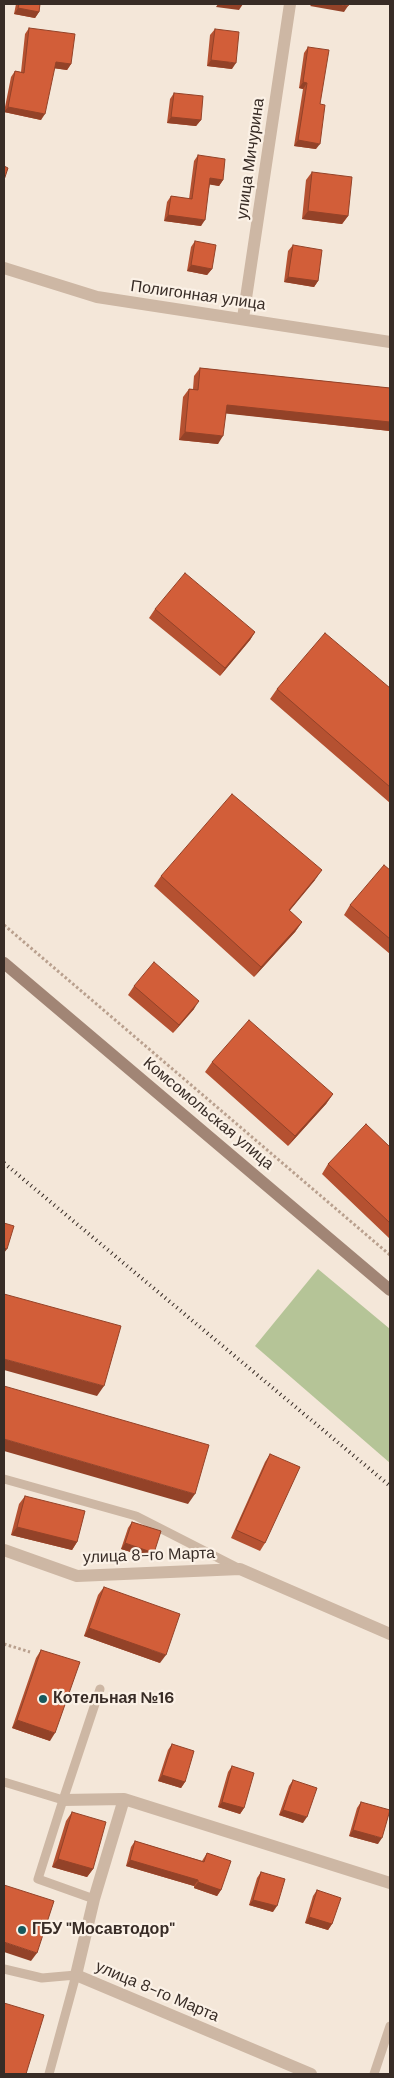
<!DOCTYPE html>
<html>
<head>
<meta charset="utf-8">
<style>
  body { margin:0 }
  #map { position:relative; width:394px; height:2078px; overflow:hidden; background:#f4e7d9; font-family:"DM Sans",sans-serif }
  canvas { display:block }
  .frame { position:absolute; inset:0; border:5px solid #382c26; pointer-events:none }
</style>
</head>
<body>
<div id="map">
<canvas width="394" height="2078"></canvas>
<div class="frame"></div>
</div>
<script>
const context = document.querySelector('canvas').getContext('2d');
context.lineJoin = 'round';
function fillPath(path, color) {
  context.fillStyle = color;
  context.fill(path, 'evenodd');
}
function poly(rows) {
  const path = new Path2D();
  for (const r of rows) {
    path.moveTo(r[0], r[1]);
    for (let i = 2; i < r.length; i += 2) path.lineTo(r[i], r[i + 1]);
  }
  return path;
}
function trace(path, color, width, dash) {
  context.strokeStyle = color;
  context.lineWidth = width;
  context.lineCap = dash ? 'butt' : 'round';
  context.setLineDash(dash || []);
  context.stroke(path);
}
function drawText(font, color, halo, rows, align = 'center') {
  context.font = font + ' "DM Sans",sans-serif';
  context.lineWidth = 4.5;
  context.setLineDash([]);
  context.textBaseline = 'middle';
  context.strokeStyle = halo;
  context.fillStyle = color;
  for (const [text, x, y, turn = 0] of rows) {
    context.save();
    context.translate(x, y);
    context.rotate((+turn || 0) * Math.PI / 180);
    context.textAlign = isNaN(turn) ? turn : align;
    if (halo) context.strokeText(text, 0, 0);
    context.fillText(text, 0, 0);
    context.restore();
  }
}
fillPath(poly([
  [318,1269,390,1329,390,1463,255,1346]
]), '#b5c497');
trace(poly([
  [4,925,390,1255],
  [4,1644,30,1652]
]), '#b9a08e', 3, [2.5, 2.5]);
trace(poly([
  [4,1479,136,1516,238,1568],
  [4,1782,63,1800,38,1879,94,1899],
  [63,1800,100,1689],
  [4,1969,42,1978,76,1975,49,2074],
  [374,2074,390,2026]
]), '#cdb7a4', 9);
trace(poly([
  [4,268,97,297,390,342],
  [243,318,290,4],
  [4,1550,77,1576,240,1569,390,1634],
  [124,1799,94,1899,76,1975,311,2074],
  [63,1800,124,1799,390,1883]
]), '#cdb7a4', 12);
trace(poly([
  [4,963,390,1290]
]), '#a18575', 12);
trace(poly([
  [4,1163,390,1486]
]), '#382c26', 4, [1, 4]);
fillPath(poly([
  [16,4,40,4,39,12,35,18,14,14],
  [29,28,71,64,67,70,54,68,41,120,4,112,11,77,15,71,21,72,25,34],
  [215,29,232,69,207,66,210,35],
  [308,47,320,104,316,149,294,146,303,89,299,88,304,53],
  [174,93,201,120,196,126,167,123,170,99],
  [198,155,223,180,219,186,210,184,201,226,164,221,167,202,171,196,189,199,194,161],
  [312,172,348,216,342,224,302,219,306,180],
  [195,241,212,269,207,275,187,271,191,247],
  [293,245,318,281,314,287,284,282,288,251],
  [200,368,390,388,390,431,226,413,218,444,179,440,183,397,189,389,193,389,194,376],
  [155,609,255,632,250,640,220,676,149,618],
  [390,688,390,803,270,699,277,689],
  [390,870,390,954,344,915,350,905],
  [161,876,315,880,289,911,302,922,295,932,254,977,154,886],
  [134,986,194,1009,173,1033,128,995],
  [212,1062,333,1094,326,1104,288,1146,205,1072],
  [390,1147,390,1239,322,1174,328,1164],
  [270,1454,265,1543,260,1551,231,1538,265,1462],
  [25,1496,77,1542,72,1550,11,1535,19,1504],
  [132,1522,154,1553,150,1558,121,1549,128,1528],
  [104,1587,160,1663,84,1636,98,1595],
  [41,1650,50,1741,12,1728,36,1658],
  [172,1744,185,1782,181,1788,158,1781,168,1750],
  [232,1766,244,1808,240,1814,218,1807,228,1772],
  [293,1780,303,1823,279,1815,289,1786],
  [361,1802,378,1844,349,1836,357,1808],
  [72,1812,93,1869,87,1877,52,1867,66,1821],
  [135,1841,202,1861,207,1853,221,1890,217,1896,194,1888,194,1886,126,1866,131,1847],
  [261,1872,273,1912,249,1905,257,1878],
  [317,1890,332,1924,328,1930,305,1923,313,1896]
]), '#b55131');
fillPath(poly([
  [218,4,243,4,239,10,216,7],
  [312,4,335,4,348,6,344,12,310,6],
  [18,8,39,12,35,18,14,14],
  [211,60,236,63,232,69,207,66],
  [56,62,71,64,67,70,52,68],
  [303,82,307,83,303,89,299,88],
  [8,107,45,114,41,120,4,112],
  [171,117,201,120,196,126,167,123],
  [298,140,320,144,316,149,294,146],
  [210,178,223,180,219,186,206,184],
  [308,211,348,216,342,224,302,219],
  [168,215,205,220,201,226,164,221],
  [191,265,212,269,207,275,187,271],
  [288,277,318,281,314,287,284,282],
  [227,405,390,422,390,431,221,413],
  [185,432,223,436,218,444,179,440],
  [255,632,250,640,220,676,225,668],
  [322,870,315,880,282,920,289,910],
  [302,922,295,932,254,977,261,967],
  [199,1001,194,1009,173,1033,179,1025],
  [333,1094,326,1104,288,1146,295,1136],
  [4,1248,7,1249,4,1253],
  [4,1359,104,1386,97,1396,4,1370],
  [4,1439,195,1494,188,1504,4,1451],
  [17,1527,77,1542,72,1550,11,1535],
  [125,1543,154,1553,150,1558,121,1549],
  [89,1628,166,1655,160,1663,84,1636],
  [17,1720,55,1733,50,1741,12,1728],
  [162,1775,185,1782,181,1788,158,1781],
  [222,1802,244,1808,240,1814,218,1807],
  [283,1810,307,1817,303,1823,279,1815],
  [353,1830,382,1838,378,1844,349,1836],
  [58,1859,93,1869,87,1877,52,1867],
  [130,1860,198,1880,194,1886,126,1866],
  [198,1882,221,1890,217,1896,194,1888],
  [253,1900,277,1906,273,1912,249,1905],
  [309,1917,332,1924,328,1930,305,1923],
  [4,1942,37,1953,31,1961,4,1952]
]), '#934228');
const building = poly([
  [19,4,40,4,39,12,18,8,19,4],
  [335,4,349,4,348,6,335,4],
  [29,28,75,34,71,64,56,62,45,114,8,107,15,71,24,73,29,28],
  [215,29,239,32,236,63,211,60,215,29],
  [308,47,329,50,320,104,325,105,320,144,298,140,307,83,303,82,308,47],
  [174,93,203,96,201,120,171,117,174,93],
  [198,155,225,159,223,180,210,178,205,220,168,215,171,196,192,199,198,155],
  [4,166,8,168,4,180,4,166],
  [312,172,352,177,348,216,308,211,312,172],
  [195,241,216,245,212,269,191,265,195,241],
  [293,245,322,250,318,281,288,277,293,245],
  [200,368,390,388,390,422,227,405,223,436,185,432,189,389,198,390,200,368],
  [185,573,255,632,225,668,155,609,185,573],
  [325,633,390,688,390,787,277,689,325,633],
  [232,794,322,870,289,910,302,922,261,967,161,876,232,794],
  [384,865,390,870,390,939,350,905,384,865],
  [154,962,199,1001,179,1025,134,986,154,962],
  [249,1020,333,1094,295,1136,212,1062,249,1020],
  [366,1124,390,1147,390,1223,328,1164,366,1124],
  [4,1223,14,1226,7,1249,4,1248,4,1223],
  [4,1294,121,1326,104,1386,4,1359,4,1294],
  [4,1386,209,1445,195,1494,4,1439,4,1386],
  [270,1454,300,1467,265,1543,236,1530,270,1454],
  [25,1496,85,1511,77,1542,17,1527,25,1496],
  [132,1522,161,1531,154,1553,125,1543,132,1522],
  [104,1587,180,1614,166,1655,89,1628,104,1587],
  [41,1650,80,1662,55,1733,17,1720,41,1650],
  [172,1744,194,1751,185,1782,162,1775,172,1744],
  [232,1766,254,1773,244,1808,222,1802,232,1766],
  [293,1780,317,1788,307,1817,283,1810,293,1780],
  [361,1802,390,1810,382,1838,353,1830,361,1802],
  [72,1812,106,1822,93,1869,58,1859,72,1812],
  [135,1841,204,1862,207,1853,231,1861,221,1890,198,1882,198,1880,130,1860,135,1841],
  [261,1872,285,1879,277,1906,253,1900,261,1872],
  [4,1885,54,1901,37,1953,4,1942,4,1885],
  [317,1890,341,1898,332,1924,309,1917,317,1890],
  [4,2003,44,2015,26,2074,4,2074,4,2003]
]);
fillPath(building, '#d25e39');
trace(building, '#934228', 1);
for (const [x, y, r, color] of [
  [43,1699,5,"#18595d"],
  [22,1930,5,"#18595d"]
]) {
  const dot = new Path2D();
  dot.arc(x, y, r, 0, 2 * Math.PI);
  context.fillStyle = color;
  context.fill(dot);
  trace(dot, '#fbf1e6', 2);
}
drawText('16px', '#382c26', '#fbf1e6', [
  ["улица Мичурина",251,159,-82],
  ["Полигонная улица",198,296,8],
  ["Комсомольская улица",208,1114,40],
  ["улица 8-го Марта",149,1556,-2],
  ["улица 8-го Марта",157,1992,23]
]);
drawText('bold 16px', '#382c26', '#fbf1e6', [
  ["Котельная №16",53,1699],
  ["ГБУ \"Мосавтодор\"",32,1930]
], 'left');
</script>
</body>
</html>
